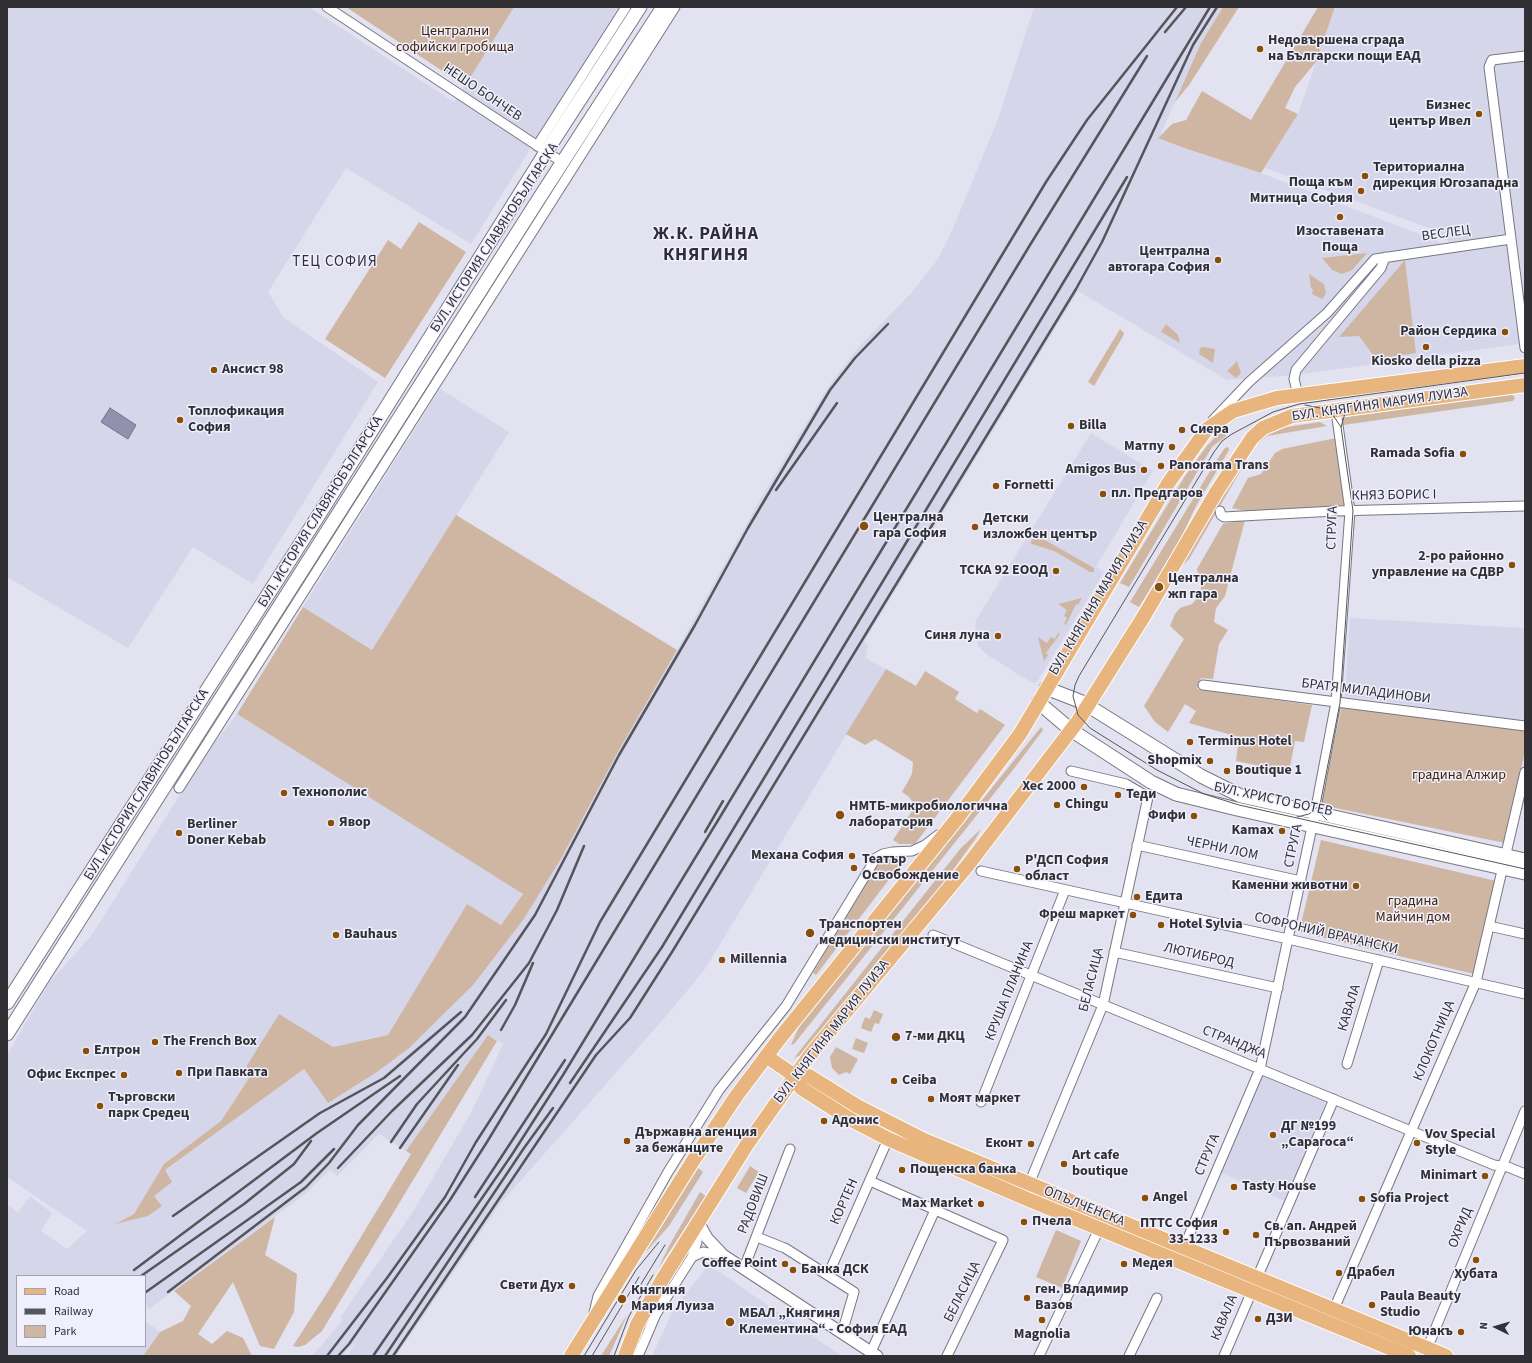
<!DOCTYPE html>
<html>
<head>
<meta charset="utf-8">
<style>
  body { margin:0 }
  #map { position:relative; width:1532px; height:1363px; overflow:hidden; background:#e2e2f0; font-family:"Source Sans 3",sans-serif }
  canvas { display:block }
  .frame { position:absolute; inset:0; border:8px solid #303035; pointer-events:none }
  .legend { position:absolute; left:16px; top:1275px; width:130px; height:72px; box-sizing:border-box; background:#f0effd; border:1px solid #a3a3ad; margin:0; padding:5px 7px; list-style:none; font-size:12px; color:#303035 }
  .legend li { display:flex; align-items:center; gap:8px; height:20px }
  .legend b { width:20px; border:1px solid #a3a3ad }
  .north { position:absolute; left:1476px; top:1307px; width:40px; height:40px; -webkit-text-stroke:3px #f0effd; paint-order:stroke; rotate:275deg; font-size:11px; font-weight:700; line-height:16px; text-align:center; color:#303035 }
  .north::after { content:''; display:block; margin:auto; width:14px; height:18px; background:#303035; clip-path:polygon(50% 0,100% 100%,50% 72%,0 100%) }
</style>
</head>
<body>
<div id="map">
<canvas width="1532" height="1363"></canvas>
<div class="frame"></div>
<ul class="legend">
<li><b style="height:5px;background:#e8b57e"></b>Road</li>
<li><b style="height:5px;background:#55555c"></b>Railway</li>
<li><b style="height:11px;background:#ceb6a3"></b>Park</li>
</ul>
<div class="north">N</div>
</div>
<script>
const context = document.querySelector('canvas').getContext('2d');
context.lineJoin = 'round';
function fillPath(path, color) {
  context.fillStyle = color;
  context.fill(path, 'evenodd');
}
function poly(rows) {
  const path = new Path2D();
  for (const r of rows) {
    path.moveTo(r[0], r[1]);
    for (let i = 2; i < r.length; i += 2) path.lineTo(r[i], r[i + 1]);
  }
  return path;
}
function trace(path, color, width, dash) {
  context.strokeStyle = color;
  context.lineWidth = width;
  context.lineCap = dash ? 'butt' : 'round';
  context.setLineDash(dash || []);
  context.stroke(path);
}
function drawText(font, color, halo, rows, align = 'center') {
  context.font = font + ' "Source Sans 3",sans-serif';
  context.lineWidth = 3;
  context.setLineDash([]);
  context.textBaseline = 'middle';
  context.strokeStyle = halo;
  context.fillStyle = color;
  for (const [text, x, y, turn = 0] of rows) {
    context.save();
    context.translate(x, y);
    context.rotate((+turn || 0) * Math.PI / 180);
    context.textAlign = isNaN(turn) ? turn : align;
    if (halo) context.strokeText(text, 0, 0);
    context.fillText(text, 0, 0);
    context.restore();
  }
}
fillPath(poly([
  [7,7,309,7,454,102,514,7,619,7,471,244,346,168,268,292,284,318,378,382,253,584,193,547,128,648,7,577],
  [1034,7,1223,7,1201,43,1159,138,1187,149,1261,173,1437,241,1449,252,1506,244,1519,344,1295,375,1227,380,1078,291,864,642,868,645,866,658,886,669,705,969,667,1015,500,1204,396,1356,347,1356,356,1342,342,1356,312,1356,343,1320,340,1318,414,1210,471,1113,503,1044,488,1035,406,1151,379,1134,337,1176,330,1170,305,1194,149,1309,145,1303,145,1276,17,1276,17,1346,145,1346,145,1321,160,1332,143,1356,7,1356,7,1208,9,1205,18,1213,30,1196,52,1213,41,1231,67,1249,87,1231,7,1177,8,1053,49,983,91,936,205,755,237,714,523,893,501,925,467,904,388,1035,333,1047,279,1014,246,1068,253,1072,221,1121,164,1164,134,1214,117,1222,162,1206,154,1196,165,1170,304,1069,328,1103,377,1072,409,1048,562,857,619,750,677,650,761,498,828,387,857,349,913,291,938,259,951,233,998,119],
  [1335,7,1525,7,1525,296,1516,235,1451,244,1437,231,1265,168,1298,114],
  [440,389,509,432,372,650,303,607],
  [1091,433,1153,471,1096,567,1104,572,1037,682,1032,683,986,654,978,646,975,633,976,620],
  [1350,618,1525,628,1525,721,1345,696],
  [1263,1072,1327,1099,1285,1201,1219,1172],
  [707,1267,718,1271,842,1356,652,1356,674,1308]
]), '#d6d6eb');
fillPath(poly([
  [346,7,514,7,465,86],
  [1223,7,1239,7,1189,85,1175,102,1201,43],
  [1318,7,1335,7,1316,62,1295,87,1285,108,1298,114,1261,173,1187,149,1158,138,1172,124,1186,120,1202,91,1251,120],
  [419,222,466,252,385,378,325,339,388,240,401,249],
  [1367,253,1352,270,1342,274,1332,270,1322,258],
  [1405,260,1416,353,1376,359,1359,336,1339,337],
  [1309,274,1324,284,1326,294,1322,299,1312,294,1313,290,1311,288],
  [1166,324,1178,335,1180,343,1161,332],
  [1120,329,1124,333,1123,336,1094,386,1088,382],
  [1203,347,1215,349,1213,363,1199,354,1200,348],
  [1237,361,1241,373,1236,378,1227,371],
  [1512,394,1515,398,1513,401,1343,425,1343,419,1346,417],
  [1320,422,1327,426,1267,436,1255,446,1189,559,1180,568,1208,513,1257,441,1266,433,1280,428],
  [1221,431,1225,432,1226,436,1212,447,1129,587,1120,583,1185,476,1206,447],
  [1336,438,1346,507,1245,511,1232,508,1248,478,1261,474,1275,453,1282,449],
  [1228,447,1229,450,1196,506,1179,542,1139,607,1130,602,1220,455,1225,448],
  [456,515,677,650,619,750,562,857,523,920,473,985,409,1048,377,1072,328,1103,304,1069,165,1170,172,1182,154,1196,162,1206,148,1216,115,1224,134,1214,164,1164,221,1121,253,1072,246,1067,279,1014,333,1047,388,1035,467,904,501,925,523,894,237,714,303,607,372,650],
  [1245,520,1225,596,1216,608,1214,622,1228,630,1219,644,1213,679,1201,678,1197,689,1312,705,1304,742,1295,741,1289,772,1236,761,1239,737,1189,723,1196,711,1185,704,1168,732,1155,722,1144,706,1184,639,1170,626,1175,614,1180,608,1192,604,1202,592,1197,569,1223,524],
  [1036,535,1094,568,1094,572,1090,572,1054,551,1032,544,1030,543],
  [1082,598,1078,605,1076,604,1066,625,1064,624,1067,618,1064,616,1067,610,1058,604],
  [1058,633,1060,634,1046,653,1048,655,1044,661,1038,637,1047,643,1051,637,1055,639],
  [886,669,916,686,925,671,959,692,955,699,977,713,980,709,1005,725,915,844,899,844,893,840,914,808,914,803,908,796,902,792,912,774,913,762,875,739,865,745,846,734],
  [1342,705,1525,728,1525,751,1505,843,1321,805],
  [1041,727,1043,730,1016,766,794,1044,791,1045,799,1027],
  [981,829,976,838,943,884,803,1054,794,1058,961,848],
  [1321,840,1496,881,1474,974,1299,932],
  [891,855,907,856,816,975,813,973,877,862,883,857],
  [874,1010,883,1014,879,1024,875,1023,871,1032,861,1028,865,1017,870,1019],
  [488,1035,497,1041,322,1331,305,1345,298,1347,293,1346,329,1290,411,1154,406,1151],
  [856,1038,868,1043,864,1053,852,1049],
  [836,1047,858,1059,850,1074,846,1072,839,1075,832,1068,830,1057],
  [750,1166,759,1172,746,1193,737,1188],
  [698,1168,703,1172,669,1226,644,1254],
  [700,1192,706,1196,658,1269,669,1246],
  [275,1217,265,1255,297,1274,294,1312,274,1349,260,1346,233,1282,198,1334,212,1344,227,1331,243,1338,252,1356,143,1356,160,1332,183,1321,191,1306,174,1291],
  [1056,1230,1081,1241,1062,1288,1036,1277],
  [689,1249,689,1253,656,1308,635,1356,631,1356,643,1327,658,1296],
  [627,1315,609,1356,601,1356,611,1340]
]), '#ceb6a3');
const water = poly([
  [110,408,136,425,128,439,101,422,110,408]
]);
fillPath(water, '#9190af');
trace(water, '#74738a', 1);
const minor = poly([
  [327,7,562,162],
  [1525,56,1492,60,1489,67,1525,348],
  [537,146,626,7],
  [1298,395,1294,379,1296,370,1381,268,1385,257],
  [1213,420,1249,382,1327,313,1375,259,1511,239],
  [1220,511,1221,515,1224,517,1335,511,1525,506],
  [1203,685,1525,726],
  [179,788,675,7],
  [1137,845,1301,881],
  [981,871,1288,939,1525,994],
  [1489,926,1525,934],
  [933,935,1494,1165,1508,1167,1525,1174],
  [1114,952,1278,988],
  [1347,1064,1379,960],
  [981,1102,1065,890],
  [870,1181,1003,1240,947,1356],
  [1029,1184,1103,1005,1148,797,1126,784,1071,771],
  [757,1237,782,1247],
  [1184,1247,1260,1069,1315,813,1336,702,1350,511,1336,411],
  [785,1248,854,1292,842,1333],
  [692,1257,703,1252,723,1255],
  [744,1268,790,1149],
  [828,1275,888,1139],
  [1257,1278,1334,1099],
  [1334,1309,1476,982,1525,772],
  [594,1313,598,1296,668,1172,719,1090,786,1006,876,858,883,854,892,852,912,851,925,845,938,835],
  [1427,1349,1525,1111],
  [871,1352,935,1210],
  [638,1356,656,1314,692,1257,697,1242,698,1224],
  [1039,1356,1099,1229],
  [1129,1356,1157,1298],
  [1224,1356,1252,1291]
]);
const tertiary = poly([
  [698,1222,707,1238,723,1255,877,1356]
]);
const secondary = poly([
  [1046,688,1082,702,1201,776,1241,796,1525,860],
  [1038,702,1071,730,1151,782,1176,794,1237,809,1525,873],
  [7,1003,322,510,546,152,640,7],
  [7,1034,540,197,663,7]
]);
const primary = poly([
  [766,1056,795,1076,809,1076,857,1106,924,1140,1446,1356],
  [795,1076,801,1088,848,1118,888,1139,1027,1199,1409,1356],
  [571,1356,691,1164,737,1095,780,1038,956,820,1020,734,1169,482,1207,429,1233,411,1277,398,1525,366],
  [625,1356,637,1325,662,1280,746,1146,810,1055,968,865,1078,721,1144,616,1217,491,1252,438,1263,428,1292,416,1525,385]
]);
trace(minor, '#787784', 11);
trace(tertiary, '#787784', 13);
trace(secondary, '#787784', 15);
trace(primary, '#fff', 16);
trace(minor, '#fff', 9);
trace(tertiary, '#fff', 11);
trace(secondary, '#fff', 13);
trace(primary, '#e8b57e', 14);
trace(poly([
  [1525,373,1299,404,1273,412,1232,434,1222,441,1214,452,1079,676,1075,685,1073,696,1078,715,1090,728,1157,770,1204,794,1239,805,1525,869],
  [1305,405,1320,408,1332,414,1341,427],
  [1297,817,1309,814,1320,805],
  [1327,820,1321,814,1320,805,1340,703,1353,511,1341,427,1346,410,1358,400],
  [638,1289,665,1245],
  [584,1356,636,1270,659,1242],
  [592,1356,639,1277],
  [614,1356,629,1316,653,1275]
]), '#55555c', 1);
trace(poly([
  [1165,32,1186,7],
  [776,490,837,403],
  [705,832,723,801],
  [501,1030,515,1005,533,963],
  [570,1083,662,947,1127,177],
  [391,1142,417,1104,477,1039,506,1000],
  [400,1148,458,1065],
  [338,1168,392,1111,472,1035,529,963,557,910,584,846],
  [475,1197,565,1060],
  [173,1216,320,1113,384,1078,461,1012],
  [134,1270,317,1133,400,1076],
  [141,1276,244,1204,294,1164,311,1141],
  [146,1292,301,1182,334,1149],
  [168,1292,306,1187,329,1163,358,1125,465,1017,535,915,619,755,695,625,748,528,830,390,855,358,888,324],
  [327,1356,387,1278,445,1197,476,1142,546,1034,600,922,1046,182,1087,120,1177,7],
  [338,1356,349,1344,450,1200,487,1142,1030,245,1147,56],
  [373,1356,511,1156,563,1075,720,817,1210,7],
  [385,1356,524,1148,553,1108],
  [393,1356,596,1055,630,1018,672,952,1076,289,1102,242,1193,45,1217,7]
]), '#55555c', 2.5);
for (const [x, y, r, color] of [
  [1260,49,4,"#894e08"],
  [1479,114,4,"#894e08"],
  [1365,176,4,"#894e08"],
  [1361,191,4,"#894e08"],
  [1340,217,4,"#894e08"],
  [1218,260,4,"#894e08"],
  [1505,332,4,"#894e08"],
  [1426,347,4,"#894e08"],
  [214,370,4,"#894e08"],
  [180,420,4,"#894e08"],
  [1071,426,4,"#894e08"],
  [1182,430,4,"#894e08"],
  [1172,447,4,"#894e08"],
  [1463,454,4,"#894e08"],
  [1161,466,4,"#894e08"],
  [1144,470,4,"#894e08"],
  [996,486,4,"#894e08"],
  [1103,494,4,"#894e08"],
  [864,526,5,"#894e08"],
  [975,527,4,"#894e08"],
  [1512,565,4,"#894e08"],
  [1056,571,4,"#894e08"],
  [1159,587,5,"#894e08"],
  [998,636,4,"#894e08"],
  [1190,742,4,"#894e08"],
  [1210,761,4,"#894e08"],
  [1227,771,4,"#894e08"],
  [1084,787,4,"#894e08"],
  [284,793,4,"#894e08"],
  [1118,795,4,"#894e08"],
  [1057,805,4,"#894e08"],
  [840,815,5,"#894e08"],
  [1194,816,4,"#894e08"],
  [331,823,4,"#894e08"],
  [1282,831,4,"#894e08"],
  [179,833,4,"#894e08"],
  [852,856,4,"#894e08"],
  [854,868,4,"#894e08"],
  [1017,869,4,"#894e08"],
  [1356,886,4,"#894e08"],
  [1137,897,4,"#894e08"],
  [1133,915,4,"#894e08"],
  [1161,925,4,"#894e08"],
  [810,933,5,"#894e08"],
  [336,935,4,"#894e08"],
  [722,960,4,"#894e08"],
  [896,1037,5,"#894e08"],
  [155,1042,4,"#894e08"],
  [86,1051,4,"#894e08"],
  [179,1073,4,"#894e08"],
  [124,1075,4,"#894e08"],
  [894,1081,4,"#894e08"],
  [931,1099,4,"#894e08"],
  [100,1106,4,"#894e08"],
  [824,1121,4,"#894e08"],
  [1273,1135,4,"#894e08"],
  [627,1141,4,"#894e08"],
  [1417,1143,4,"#894e08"],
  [1031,1144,4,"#894e08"],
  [1064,1164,4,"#894e08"],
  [902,1170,4,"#894e08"],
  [1485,1176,4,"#894e08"],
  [1234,1187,4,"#894e08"],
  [1145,1198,4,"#894e08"],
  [1362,1199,4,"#894e08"],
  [981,1204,4,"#894e08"],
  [1024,1222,4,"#894e08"],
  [1226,1232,4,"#894e08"],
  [1256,1235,4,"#894e08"],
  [1476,1260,4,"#894e08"],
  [785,1264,4,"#894e08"],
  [1124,1264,4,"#894e08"],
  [793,1270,4,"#894e08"],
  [1339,1273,4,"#894e08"],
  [572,1286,4,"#894e08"],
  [1027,1298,4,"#894e08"],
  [622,1299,5,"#894e08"],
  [1372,1305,4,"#894e08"],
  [1258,1319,4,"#894e08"],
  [1042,1320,4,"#894e08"],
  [730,1322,5,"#894e08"],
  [1461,1332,4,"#894e08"]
]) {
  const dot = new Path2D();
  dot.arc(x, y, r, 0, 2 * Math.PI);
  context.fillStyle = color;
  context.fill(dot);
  trace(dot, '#f0effd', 1.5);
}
drawText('14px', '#3f2305', '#f0effd', [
  ["Централни",455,32],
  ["софийски гробища",455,48],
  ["градина Алжир",1459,776],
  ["градина",1413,902],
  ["Майчин дом",1413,918]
]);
drawText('bold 14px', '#303035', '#f0effd', [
  ["Недовършена сграда",1268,41],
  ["на Български пощи ЕАД",1268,57],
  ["Бизнес",1471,106,"right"],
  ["център Ивел",1471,122,"right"],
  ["Териториална",1373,168],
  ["дирекция Югозападна",1373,184],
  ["Поща към",1353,183,"right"],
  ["Митница София",1353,199,"right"],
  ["Изоставената",1340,232,"center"],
  ["Поща",1340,248,"center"],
  ["Централна",1210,252,"right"],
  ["автогара София",1210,268,"right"],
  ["Район Сердика",1497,332,"right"],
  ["Kiosko della pizza",1426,362,"center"],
  ["Ансист 98",222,370],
  ["Топлофикация",188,412],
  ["София",188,428],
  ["Billa",1079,426],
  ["Сиера",1190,430],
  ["Матпу",1164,447,"right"],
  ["Ramada Sofia",1455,454,"right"],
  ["Panorama Trans",1169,466],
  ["Amigos Bus",1136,470,"right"],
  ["Fornetti",1004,486],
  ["пл. Предгаров",1111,494],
  ["Централна",873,518],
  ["гара София",873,534],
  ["Детски",983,519],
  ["изложбен център",983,535],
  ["2-ро районно",1504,557,"right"],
  ["управление на СДВР",1504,573,"right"],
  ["ТСКА 92 ЕООД",1048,571,"right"],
  ["Централна",1168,579],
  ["жп гара",1168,595],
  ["Синя луна",990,636,"right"],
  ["Terminus Hotel",1198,742],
  ["Shopmix",1202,761,"right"],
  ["Boutique 1",1235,771],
  ["Хес 2000",1076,787,"right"],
  ["Технополис",292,793],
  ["Теди",1126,795],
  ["Chingu",1065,805],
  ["НМТБ-микробиологична",849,807],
  ["лаборатория",849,823],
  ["Фифи",1186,816,"right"],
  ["Явор",339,823],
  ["Berliner",187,825],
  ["Doner Kebab",187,841],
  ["Kamax",1274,831,"right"],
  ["Механа София",844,856,"right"],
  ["Театър",862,860],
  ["Освобождение",862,876],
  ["Р'ДСП София",1025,861],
  ["област",1025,877],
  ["Каменни животни",1348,886,"right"],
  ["Едита",1145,897],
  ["Фреш маркет",1125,915,"right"],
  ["Транспортен",819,925],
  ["медицински институт",819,941],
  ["Hotel Sylvia",1169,925],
  ["Bauhaus",344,935],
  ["Millennia",730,960],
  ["7-ми ДКЦ",905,1037],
  ["The French Box",163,1042],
  ["Елтрон",94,1051],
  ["При Павката",187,1073],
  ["Офис Експрес",116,1075,"right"],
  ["Ceiba",902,1081],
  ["Търговски",108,1098],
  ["парк Средец",108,1114],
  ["Моят маркет",939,1099],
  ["Адонис",832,1121],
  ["ДГ №199",1281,1127],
  ["„Сарагоса“",1281,1143],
  ["Държавна агенция",635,1133],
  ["за бежанците",635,1149],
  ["Vov Special",1425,1135],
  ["Style",1425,1151],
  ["Еконт",1023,1144,"right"],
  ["Art cafe",1072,1156],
  ["boutique",1072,1172],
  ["Пощенска банка",910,1170],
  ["Minimart",1477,1176,"right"],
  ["Tasty House",1242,1187],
  ["Angel",1153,1198],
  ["Sofia Project",1370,1199],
  ["Max Market",973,1204,"right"],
  ["Пчела",1032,1222],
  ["ПТТС София",1218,1224,"right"],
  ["33-1233",1218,1240,"right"],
  ["Св. ап. Андрей",1264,1227],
  ["Първозваний",1264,1243],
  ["Coffee Point",777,1264,"right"],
  ["Медея",1132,1264],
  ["Банка ДСК",801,1270],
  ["Драбел",1347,1273],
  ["Хубата",1476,1275,"center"],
  ["Свети Дух",564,1286,"right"],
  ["ген. Владимир",1035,1290],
  ["Вазов",1035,1306],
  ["Княгиня",631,1291],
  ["Мария Луиза",631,1307],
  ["Paula Beauty",1380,1297],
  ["Studio",1380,1313],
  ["МБАЛ „Княгиня",739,1314],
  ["Клементина“ - София ЕАД",739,1330],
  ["ДЗИ",1266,1319],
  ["Юнакъ",1453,1332,"right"],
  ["Magnolia",1042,1335,"center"]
], 'left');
drawText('14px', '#303035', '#f0effd', [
  ["НЕШО БОНЧЕВ",482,93,34],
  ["ВЕСЛЕЦ",1446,234,-8],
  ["БУЛ. ИСТОРИЯ СЛАВЯНОБЪЛГАРСКА",495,238,-57],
  ["БУЛ. КНЯГИНЯ МАРИЯ ЛУИЗА",1380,405,-8],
  ["КНЯЗ БОРИС I",1394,496,-1],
  ["БУЛ. ИСТОРИЯ СЛАВЯНОБЪЛГАРСКА",321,512,-58],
  ["СТРУГА",1333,528,-88],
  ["БУЛ. КНЯГИНЯ МАРИЯ ЛУИЗА",1099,598,-59],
  ["БРАТЯ МИЛАДИНОВИ",1366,692,7],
  ["БУЛ. ИСТОРИЯ СЛАВЯНОБЪЛГАРСКА",147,785,-58],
  ["БУЛ. ХРИСТО БОТЕВ",1273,800,12],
  ["СТРУГА",1294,846,-78],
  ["ЧЕРНИ ЛОМ",1222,849,12],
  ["СОФРОНИЙ ВРАЧАНСКИ",1326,934,13],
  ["ЛЮТИБРОД",1199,956,13],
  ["БЕЛАСИЦА",1092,980,-76],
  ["КРУША ПЛАНИНА",1010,991,-68],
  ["КАВАЛА",1350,1008,-73],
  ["БУЛ. КНЯГИНЯ МАРИЯ ЛУИЗА",832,1032,-52],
  ["КЛОКОТНИЦА",1435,1041,-67],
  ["СТРАНДЖА",1234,1043,22],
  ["СТРУГА",1208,1155,-67],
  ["КОРТЕН",845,1202,-66],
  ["РАДОВИШ",754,1204,-69],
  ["ОПЪЛЧЕНСКА",1084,1207,22],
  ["ОХРИД",1461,1228,-68],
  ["БЕЛАСИЦА",963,1292,-64],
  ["КАВАЛА",1225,1318,-67]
]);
context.letterSpacing = '1px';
drawText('15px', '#2e2d38', '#f0effd', [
  ["ТЕЦ СОФИЯ",335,263]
]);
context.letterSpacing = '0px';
context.letterSpacing = '1px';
drawText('bold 18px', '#2e2d38', '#f0effd', [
  ["Ж.К. РАЙНА",706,235],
  ["КНЯГИНЯ",706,256]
]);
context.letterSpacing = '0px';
</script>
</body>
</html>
